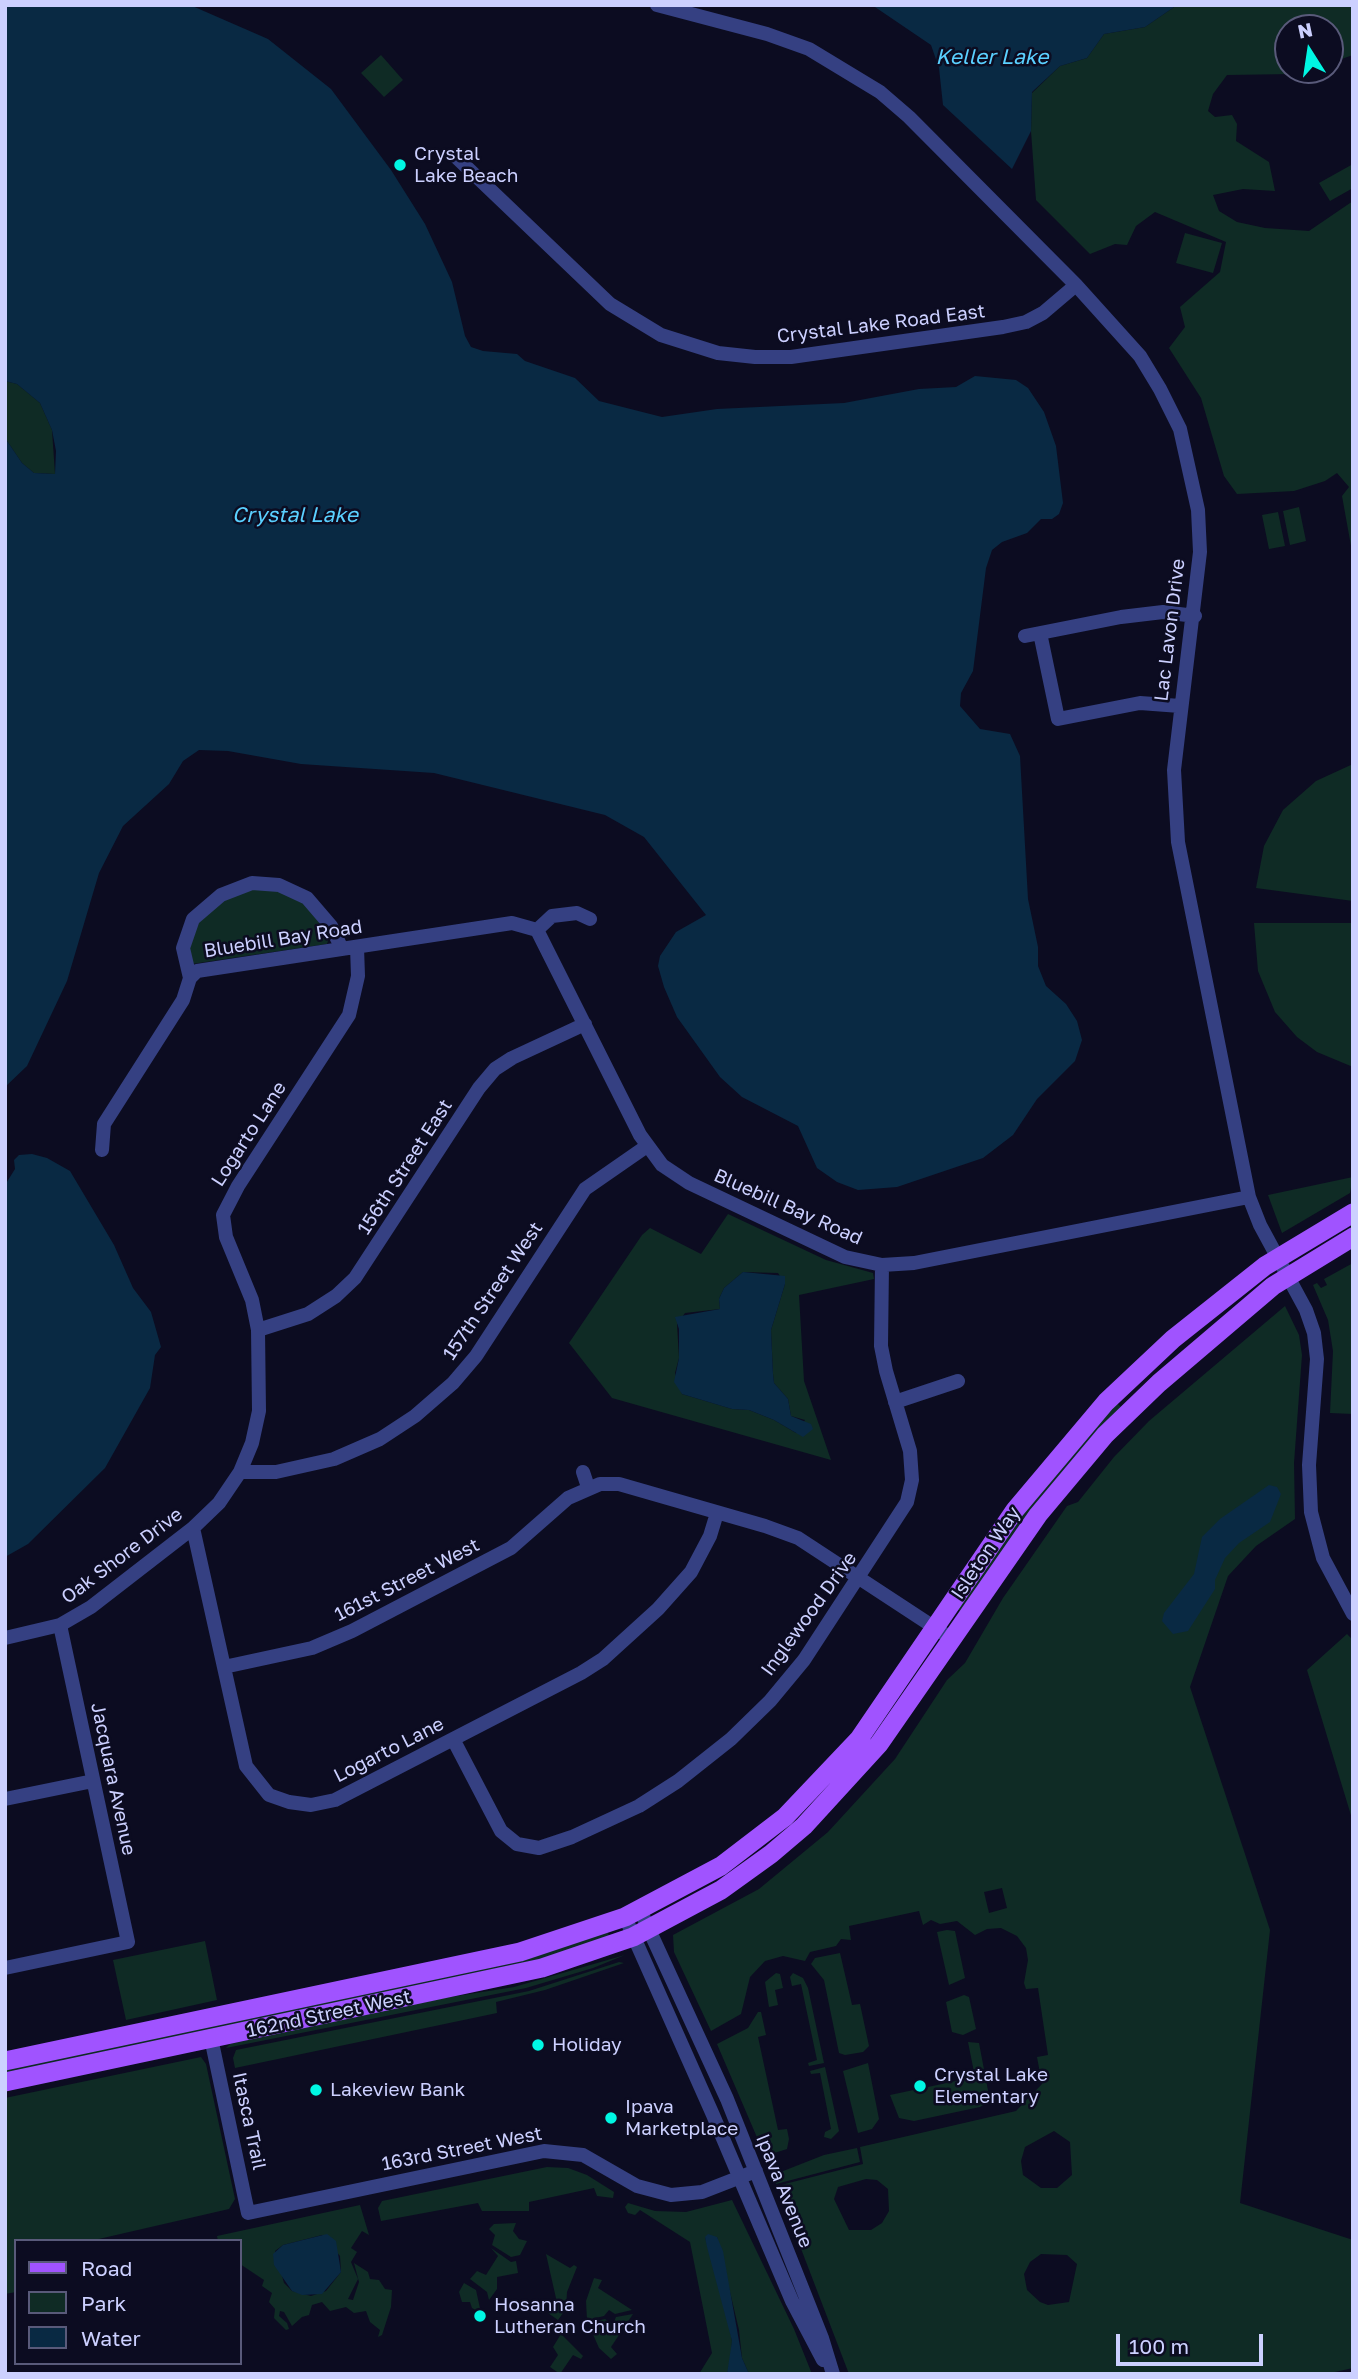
<!DOCTYPE html>
<html>
<head>
<meta charset="utf-8">
<style>
  body { margin:0 }
  #map { position:relative; width:1358px; height:2379px; overflow:hidden; background:#0c0c21; font-family:"Golos Text",sans-serif }
  canvas { display:block }
  .frame { position:absolute; inset:0; border:7px solid #ccd0ff; pointer-events:none }
  .legend { position:absolute; left:14px; top:2239px; width:228px; height:126px; box-sizing:border-box; background:#0c0c21; border:2px solid #595a7a; margin:0; padding:9px 12px; list-style:none; font-size:21px; color:#ccd0ff }
  .legend li { display:flex; align-items:center; gap:14px; height:35px }
  .legend b { width:35px; border:2px solid #595a7a }
  .north { position:absolute; left:1274px; top:14px; width:70px; height:70px; box-sizing:border-box; background:#0c0c21; border:2px solid #595a7a; border-radius:50%; rotate:348deg; font-size:19px; font-weight:700; line-height:28px; text-align:center; color:#ccd0ff }
  .north::after { content:''; display:block; margin:auto; width:24px; height:32px; background:#00f7e3; clip-path:polygon(50% 0,100% 100%,50% 72%,0 100%) }
  .scale { position:absolute; left:1116px; top:2334px; width:147px; height:32px; box-sizing:border-box; border:4px solid #ccd0ff; border-top:0; padding-left:9px; font-size:21px; line-height:24px; white-space:nowrap; color:#ccd0ff; -webkit-text-stroke:5px #0c0c21; paint-order:stroke }
</style>
</head>
<body>
<div id="map">
<canvas width="1358" height="2379"></canvas>
<div class="frame"></div>
<ul class="legend">
<li><b style="height:9px;background:#a053ff"></b>Road</li>
<li><b style="height:19px;background:#0f2b25"></b>Park</li>
<li><b style="height:19px;background:#092943"></b>Water</li>
</ul>
<div class="north">N</div>
<div class="scale">100 m</div>
</div>
<script>
const context = document.querySelector('canvas').getContext('2d');
context.lineJoin = 'round';
function fillPath(path, color) {
  context.fillStyle = color;
  context.fill(path, 'evenodd');
}
function poly(rows) {
  const path = new Path2D();
  for (const r of rows) {
    path.moveTo(r[0], r[1]);
    for (let i = 2; i < r.length; i += 2) path.lineTo(r[i], r[i + 1]);
  }
  return path;
}
function trace(path, color, width, dash) {
  context.strokeStyle = color;
  context.lineWidth = width;
  context.lineCap = dash ? 'butt' : 'round';
  context.setLineDash(dash || []);
  context.stroke(path);
}
function drawText(font, color, halo, rows, align = 'center') {
  context.font = font + ' "Golos Text",sans-serif';
  context.lineWidth = 5;
  context.setLineDash([]);
  context.textBaseline = 'middle';
  context.strokeStyle = halo;
  context.fillStyle = color;
  for (const [text, x, y, turn = 0] of rows) {
    context.save();
    context.translate(x, y);
    context.rotate((+turn || 0) * Math.PI / 180);
    context.textAlign = isNaN(turn) ? turn : align;
    if (halo) context.strokeText(text, 0, 0);
    context.fillText(text, 0, 0);
    context.restore();
  }
}
fillPath(poly([
  [1177,5,1353,5,1353,55,1330,63,1330,28,1288,28,1288,70,1306,70,1293,74,1227,75,1213,94,1208,111,1215,117,1232,115,1237,124,1236,141,1269,162,1275,191,1243,189,1213,195,1219,211,1237,222,1265,228,1309,231,1353,201,1353,557,1342,496,1349,487,1337,473,1325,481,1294,491,1237,494,1224,476,1201,398,1169,348,1185,327,1180,307,1220,272,1226,242,1155,212,1136,226,1127,245,1115,244,1090,254,1036,200,1031,131,1032,93,1060,66,1087,58,1104,34,1145,27],
  [381,55,403,80,384,97,361,73],
  [1353,164,1353,188,1330,201,1319,183],
  [1185,233,1222,243,1213,273,1176,263],
  [5,381,17,384,40,403,52,430,55,474,34,473,22,463,5,438],
  [1299,507,1306,541,1290,545,1283,511],
  [1278,512,1285,546,1269,549,1262,515],
  [1353,764,1353,901,1256,888,1264,846,1283,810,1316,781],
  [274,887,302,901,324,924,329,938,327,944,192,964,187,956,196,922,236,892],
  [1254,923,1353,923,1353,1067,1317,1052,1297,1037,1275,1012,1258,971],
  [1353,1177,1350,1193,1282,1233,1268,1195],
  [728,1214,826,1260,873,1273,874,1279,799,1295,804,1381,831,1460,612,1398,569,1343,642,1235,650,1228,701,1254],
  [743,1272,778,1273,785,1284,771,1330,773,1374,774,1383,788,1399,791,1416,805,1420,796,1433,774,1420,749,1410,732,1409,682,1394,675,1373,679,1358,677,1324,685,1313,720,1309,719,1299,724,1288],
  [1353,1263,1353,1414,1330,1413,1333,1351,1328,1320,1313,1285,1317,1283,1321,1288,1327,1285,1324,1279],
  [1285,1306,1299,1335,1302,1355,1294,1463,1295,1519,1256,1546,1228,1576,1190,1687,1270,1930,1240,2203,1353,2240,1353,2368,1326,2374,849,2374,777,2186,863,2164,860,2147,1016,2111,1042,2084,1037,2057,1048,2055,1038,1988,1026,1989,1024,1983,1028,1960,1026,1948,1017,1936,1001,1928,987,1929,975,1935,957,1921,940,1924,931,1920,923,1925,919,1911,849,1926,851,1940,841,1939,836,1946,810,1952,805,1961,783,1956,765,1961,750,1977,741,2014,711,2031,674,1952,673,1935,759,1889,828,1832,895,1759,947,1680,965,1663,1003,1598,1067,1506,1078,1502,1114,1457,1149,1421],
  [1002,1888,1007,1908,989,1913,984,1892],
  [1054,2131,1070,2142,1072,2175,1057,2188,1041,2188,1023,2175,1021,2161,1025,2147],
  [866,2179,877,2180,888,2189,889,2211,882,2223,871,2230,849,2230,834,2199,838,2187],
  [1041,2254,1067,2255,1077,2264,1069,2302,1048,2305,1040,2302,1027,2290,1024,2274,1030,2262],
  [1116,1402,1122,1408,963,1613,957,1609,1027,1507],
  [1347,1634,1353,1640,1353,1822,1307,1670],
  [947,1930,955,1931,965,1978,949,1985,937,1932],
  [607,1931,610,1938,550,1960,5,2075,5,2067],
  [205,1941,217,2000,126,2020,113,1960],
  [840,1953,852,2005,860,2004,869,2046,863,2052,845,2055,839,2053,824,1980,811,1964,815,1958],
  [625,1955,593,1968,526,1988,226,2048,230,2044,444,1998,514,1987],
  [619,1962,624,1963,545,1990,496,2002,497,2013,235,2068,233,2058,236,2050,529,1991],
  [776,1973,780,1974,783,1988,775,1990,778,2005,769,2007,765,1982],
  [793,1973,803,1978,808,1988,824,2063,809,2066,808,2063,817,2060,801,1984,792,1986,790,1977],
  [964,1995,969,1997,976,2029,963,2035,952,2032,946,2002],
  [758,2012,761,2012,766,2035,758,2037,778,2130,787,2129,789,2139,787,2149,765,2156,717,2044,748,2028],
  [968,2042,979,2043,990,2101,980,2107,914,2121,899,2118,890,2095,975,2077],
  [201,2057,206,2064,235,2199,229,2209,90,2241,16,2241,16,2292,5,2294,5,2098],
  [868,2063,879,2119,872,2129,858,2133,843,2071],
  [825,2067,839,2131,831,2139,824,2137,825,2132,831,2129,820,2073,811,2074,810,2071],
  [857,2148,860,2162,776,2184,773,2175,824,2155],
  [547,2167,568,2168,587,2175,614,2192,613,2198,597,2196,594,2188,529,2202,529,2211,482,2211,478,2203,381,2221,378,2208,382,2201],
  [732,2200,794,2329,812,2374,749,2374,742,2358,739,2330,717,2237,705,2237,726,2309,732,2341,731,2357,727,2374,699,2374,712,2353,690,2242,640,2210,635,2215,628,2213,625,2207,628,2203,655,2211,686,2212],
  [360,2205,369,2235,362,2231,351,2248,357,2252,351,2262,358,2279,348,2299,353,2300,359,2282,354,2263,368,2272,370,2279,379,2280,385,2289,392,2290,391,2307,382,2335,378,2337,380,2330,370,2322,366,2311,354,2313,346,2307,330,2311,322,2302,312,2305,309,2315,302,2317,292,2326,284,2312,280,2311,279,2316,287,2323,289,2329,286,2330,274,2318,275,2309,269,2302,272,2293,262,2286,264,2280,240,2264,240,2241,218,2241,217,2236],
  [322,2235,340,2256,341,2272,326,2291,311,2296,292,2291,284,2283,275,2251,283,2245],
  [516,2223,513,2231,519,2239,527,2241,520,2255,511,2257,492,2245,495,2235,489,2229,494,2224],
  [491,2248,511,2262,516,2261,518,2273,497,2277,497,2289,489,2300,487,2292,470,2279,477,2271,486,2275,498,2256],
  [546,2254,570,2268,574,2265,577,2267,567,2292,566,2309,558,2320,548,2313,558,2307],
  [594,2278,602,2280,598,2288,632,2310,615,2314,609,2310,604,2316,587,2320,586,2301],
  [464,2283,476,2290,481,2313,472,2308,470,2302,462,2302,459,2292],
  [633,2314,611,2347,617,2354,611,2359,599,2348,588,2323,605,2319,613,2324,616,2317],
  [561,2334,583,2356,581,2359,573,2355,560,2374,550,2367,558,2355,553,2347]
]), '#0f2b25');
fillPath(poly([
  [5,5,190,5,268,39,331,89,391,170,425,224,452,282,465,336,471,347,483,351,517,354,525,361,575,378,599,401,662,417,717,409,844,403,919,389,956,387,975,376,1016,380,1028,388,1044,412,1056,446,1063,503,1059,514,1052,519,1041,519,1027,533,1002,542,992,550,986,568,973,671,961,693,960,706,980,729,1010,734,1020,756,1028,899,1038,947,1038,966,1046,986,1066,1004,1077,1021,1082,1040,1075,1061,1037,1099,1013,1135,983,1158,897,1187,858,1190,837,1182,817,1168,798,1126,742,1097,720,1077,677,1017,664,987,658,966,660,956,676,932,706,915,644,837,605,815,434,773,301,764,228,751,199,750,183,761,169,784,123,826,99,873,67,981,27,1066,5,1087,5,438,22,463,34,473,55,474,56,451,52,430,40,403,17,384,5,381],
  [872,5,1177,5,1145,27,1104,34,1087,58,1060,66,1032,92,1031,131,1012,169,943,105,939,68,931,45],
  [32,1154,47,1158,70,1171,114,1245,133,1288,151,1312,161,1347,155,1355,150,1388,105,1468,28,1544,5,1557,5,1185,15,1169,14,1160,19,1155],
  [743,1272,785,1276,785,1284,771,1330,773,1374,774,1383,788,1399,791,1416,811,1424,813,1429,803,1437,774,1420,749,1410,732,1409,682,1394,674,1382,679,1358,679,1329,675,1317,720,1309,719,1299,724,1288],
  [1269,1485,1277,1487,1281,1494,1270,1522,1239,1543,1225,1558,1215,1580,1215,1589,1188,1631,1173,1634,1162,1621,1164,1613,1194,1574,1202,1537,1220,1519],
  [327,2234,336,2241,341,2272,322,2294,302,2295,292,2291,274,2265,273,2254,283,2245],
  [708,2234,717,2237,723,2251,742,2358,749,2374,727,2374,732,2341,707,2247,705,2237]
]), '#092943');
trace(poly([
  [657,5,767,34,809,49,880,92,909,117,1076,285,1140,356,1160,389,1180,429,1198,510,1200,552,1174,770,1178,842,1249,1197,1260,1225,1306,1310,1314,1333,1317,1359,1309,1465,1311,1512,1323,1558,1353,1614],
  [455,156,610,304,661,335,718,353,755,357,791,357,1003,327,1026,322,1043,313,1076,285],
  [1040,633,1058,719,1140,703,1180,706],
  [1025,636,1121,617,1163,612,1195,616],
  [537,930,552,916,577,913,590,919],
  [190,978,183,948,193,919,221,895,252,883,279,885,307,898,331,926,342,949],
  [102,1150,104,1124,183,1000,190,978,197,971,512,923,537,930,640,1135,662,1165,689,1183,845,1257,882,1265,914,1263,1249,1197],
  [258,1330,308,1314,336,1296,355,1278,479,1088,495,1069,512,1058,585,1024],
  [895,1402,958,1381],
  [240,1472,276,1472,334,1459,380,1439,415,1416,453,1383,476,1356,585,1189,647,1146],
  [583,1472,588,1487],
  [193,1528,246,1766,269,1795,289,1802,311,1805,335,1800,581,1673,603,1659,658,1609,691,1572,710,1536,717,1513],
  [5,1638,60,1625,91,1607,193,1528,219,1503,240,1472,252,1443,259,1411,258,1330,252,1300,226,1237,223,1215,238,1186,349,1015,358,976,357,947],
  [224,1667,312,1648,352,1631,511,1548,568,1498,600,1484,619,1484,765,1526,798,1538,952,1639],
  [453,1739,501,1831,517,1844,539,1848,572,1837,639,1806,678,1781,731,1739,770,1701,804,1660,907,1502,912,1480,910,1451,886,1371,881,1346,882,1265],
  [5,1799,93,1781],
  [640,1910,727,2099,822,2338,833,2374],
  [625,1917,713,2115,792,2301,823,2360],
  [5,1968,128,1942,60,1625],
  [211,2038,248,2213,544,2151,583,2155,637,2186,671,2195,702,2192,756,2171]
]), '#354082', 14);
trace(poly([
  [5,2061,520,1952,625,1917,721,1866,785,1817,859,1739,1015,1510,1106,1402,1173,1339,1265,1266,1353,1213],
  [5,2082,542,1968,633,1937,721,1890,771,1854,804,1826,879,1744,1038,1515,1105,1435,1159,1383,1273,1286,1353,1237]
]), '#a053ff', 19);
for (const [x, y, r, color] of [
  [400,165,7,"#00f7e3"],
  [538,2045,7,"#00f7e3"],
  [920,2086,7,"#00f7e3"],
  [316,2090,7,"#00f7e3"],
  [611,2118,7,"#00f7e3"],
  [480,2316,7,"#00f7e3"]
]) {
  const dot = new Path2D();
  dot.arc(x, y, r, 0, 2 * Math.PI);
  context.fillStyle = color;
  context.fill(dot);
  trace(dot, '#0c0c21', 2.5);
}
drawText('19px', '#ccd0ff', '#0c0c21', [
  ["Crystal",414,154],
  ["Lake Beach",414,176],
  ["Holiday",552,2045],
  ["Crystal Lake",934,2075],
  ["Elementary",934,2097],
  ["Lakeview Bank",330,2090],
  ["Ipava",625,2107],
  ["Marketplace",625,2129],
  ["Hosanna",494,2305],
  ["Lutheran Church",494,2327]
], 'left');
drawText('19px', '#ccd0ff', '#0c0c21', [
  ["Crystal Lake Road East",881,324,-7],
  ["Lac Lavon Drive",1170,630,-83],
  ["Bluebill Bay Road",283,939,-9],
  ["Logarto Lane",249,1134,-57],
  ["156th Street East",405,1167,-57],
  ["Bluebill Bay Road",788,1207,24],
  ["157th Street West",493,1291,-56],
  ["Isleton Way",986,1553,-56],
  ["Oak Shore Drive",122,1556,-37],
  ["161st Street West",407,1580,-27],
  ["Inglewood Drive",809,1614,-54],
  ["Logarto Lane",389,1750,-27],
  ["Jacquara Avenue",113,1779,78],
  ["162nd Street West",329,2014,-12],
  ["Itasca Trail",249,2121,78],
  ["163rd Street West",462,2149,-11],
  ["Ipava Avenue",784,2191,68]
]);
drawText('italic 21px', '#5ad0ff', '#0c0c21', [
  ["Keller Lake",992,57],
  ["Crystal Lake",295,515]
]);
</script>
</body>
</html>
